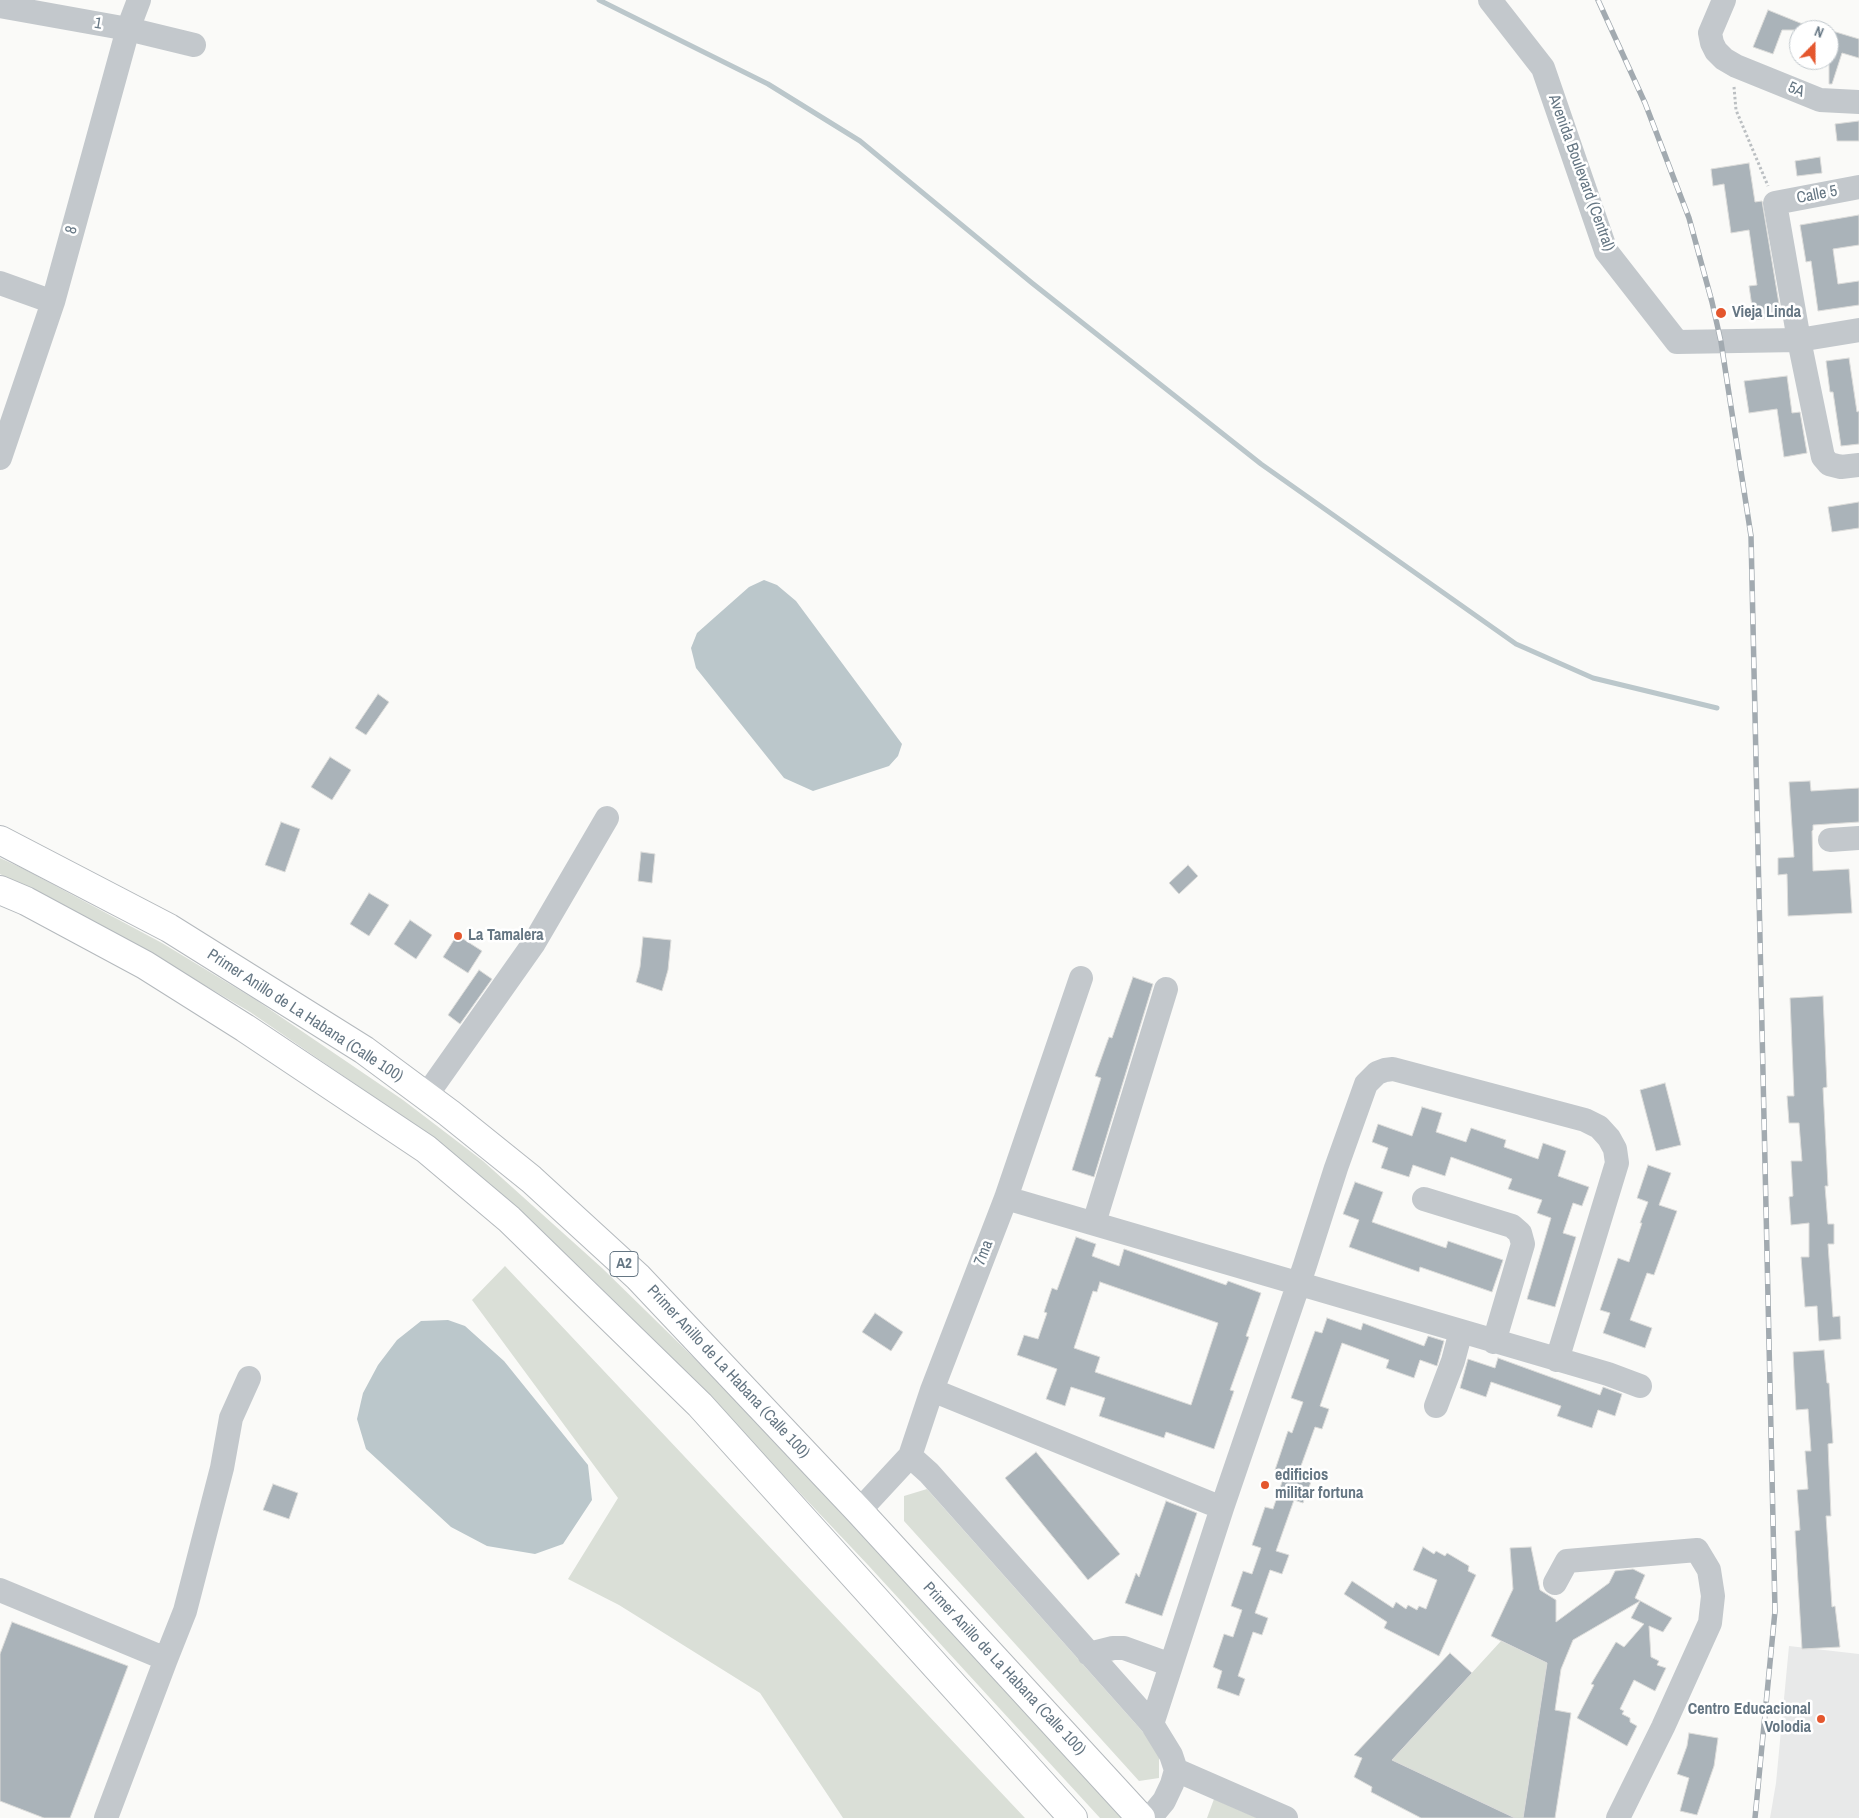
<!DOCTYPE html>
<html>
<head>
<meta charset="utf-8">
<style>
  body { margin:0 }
  #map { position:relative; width:1859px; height:1818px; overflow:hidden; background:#fafaf8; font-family:"Archivo Narrow",sans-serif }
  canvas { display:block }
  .north { position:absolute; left:1789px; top:20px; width:50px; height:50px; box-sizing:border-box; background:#fff; border:1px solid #c1c8cd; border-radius:50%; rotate:22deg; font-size:14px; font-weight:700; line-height:20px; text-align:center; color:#657683 }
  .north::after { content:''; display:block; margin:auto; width:18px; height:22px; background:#e4572e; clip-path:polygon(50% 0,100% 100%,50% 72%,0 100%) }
</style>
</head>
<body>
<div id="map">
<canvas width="1859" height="1818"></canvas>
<div class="north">N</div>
</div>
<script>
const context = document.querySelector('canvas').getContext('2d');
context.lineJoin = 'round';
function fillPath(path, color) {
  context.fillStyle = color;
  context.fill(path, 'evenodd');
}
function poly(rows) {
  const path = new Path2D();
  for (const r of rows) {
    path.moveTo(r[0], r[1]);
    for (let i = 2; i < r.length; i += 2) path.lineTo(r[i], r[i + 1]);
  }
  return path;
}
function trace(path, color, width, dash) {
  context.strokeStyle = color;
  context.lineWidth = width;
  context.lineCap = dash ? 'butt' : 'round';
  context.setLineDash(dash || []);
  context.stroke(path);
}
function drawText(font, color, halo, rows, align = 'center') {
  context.font = font + ' "Archivo Narrow",sans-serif';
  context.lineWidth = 5;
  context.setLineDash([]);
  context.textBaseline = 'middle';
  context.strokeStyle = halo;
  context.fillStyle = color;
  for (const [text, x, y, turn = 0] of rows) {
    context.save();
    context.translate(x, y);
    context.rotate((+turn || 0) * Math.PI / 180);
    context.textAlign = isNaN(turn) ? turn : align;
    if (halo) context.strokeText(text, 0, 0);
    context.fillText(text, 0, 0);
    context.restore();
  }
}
fillPath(poly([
  [1789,1646,1859,1654,1859,1818,1770,1818,1776,1783]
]), '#e8e9e9');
fillPath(poly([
  [0,858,24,869,162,943,256,1000,403,1100,483,1161,602,1268,776,1438,1122,1818,1100,1818,868,1565,716,1404,591,1278,475,1174,393,1110,250,1012,150,953,0,874],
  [505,1266,1025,1818,843,1818,760,1693,619,1605,568,1579,618,1498,472,1300],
  [927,1489,1159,1750,1159,1778,1139,1781,904,1521,904,1496],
  [1501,1641,1547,1663,1523,1818,1515,1818,1392,1760],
  [1214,1799,1257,1818,1207,1818]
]), '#dadfd7');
fillPath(poly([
  [764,580,777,585,796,601,902,744,898,756,889,766,813,791,784,778,696,668,691,648,697,633,749,587],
  [448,1320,465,1326,504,1361,588,1465,592,1500,563,1544,535,1554,487,1546,451,1527,366,1449,357,1419,363,1393,378,1365,397,1340,421,1321]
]), '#bbc7cb');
trace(poly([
  [599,0,768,84,860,141,1032,283,1261,464,1516,644,1593,678,1717,708]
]), '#bbc7cb', 5);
const building = poly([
  [1768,10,1815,29,1815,30,1782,30,1773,54,1753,47,1768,10],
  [1829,30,1859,39,1859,58,1842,53,1832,84,1829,84,1829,30],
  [1859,121,1859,141,1837,141,1835,124,1859,121],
  [1820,157,1822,173,1797,176,1795,161,1820,157],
  [1749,163,1755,202,1762,201,1781,316,1754,320,1749,286,1757,285,1749,230,1731,233,1724,184,1713,186,1711,169,1749,163],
  [1859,215,1859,245,1833,249,1838,284,1859,281,1859,305,1818,311,1811,261,1806,262,1800,225,1859,215],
  [1849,358,1857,412,1859,411,1859,444,1841,446,1833,392,1830,392,1826,361,1849,358],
  [1787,376,1792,413,1800,412,1807,453,1784,457,1777,409,1749,413,1744,381,1787,376],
  [1859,502,1859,528,1832,532,1828,507,1859,502],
  [378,694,389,702,366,735,355,728,378,694],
  [330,757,351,770,332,800,311,787,330,757],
  [1810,781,1811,791,1859,788,1859,822,1813,825,1813,830,1812,831,1813,871,1849,869,1852,913,1788,916,1787,874,1778,875,1778,858,1794,857,1789,782,1810,781],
  [281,822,300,829,285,872,265,865,281,822],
  [641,852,655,854,652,883,638,881,641,852],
  [1188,865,1198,876,1179,894,1169,883,1188,865],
  [369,893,389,905,369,936,350,924,369,893],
  [410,920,432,935,416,959,394,944,410,920],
  [457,935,482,951,468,973,443,957,457,935],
  [643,937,671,940,668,970,662,991,636,982,640,967,643,937],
  [479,970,492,979,460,1024,448,1015,479,970],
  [1133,977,1153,984,1094,1177,1072,1170,1101,1078,1095,1076,1109,1037,1112,1038,1133,977],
  [1823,996,1827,1087,1823,1088,1828,1186,1825,1186,1828,1224,1834,1224,1834,1244,1828,1244,1833,1317,1840,1316,1841,1339,1819,1341,1817,1306,1805,1307,1801,1257,1809,1257,1809,1223,1791,1225,1789,1197,1793,1196,1791,1161,1802,1161,1799,1123,1789,1123,1787,1096,1794,1096,1790,998,1823,996],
  [1665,1083,1681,1145,1656,1151,1640,1090,1665,1083],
  [1422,1107,1442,1113,1436,1132,1466,1142,1471,1128,1506,1140,1504,1147,1538,1159,1543,1143,1566,1151,1558,1176,1589,1187,1582,1206,1573,1203,1563,1233,1576,1237,1555,1307,1527,1299,1551,1218,1537,1213,1542,1200,1508,1189,1512,1179,1451,1157,1445,1176,1413,1165,1409,1177,1381,1168,1388,1148,1372,1142,1378,1124,1412,1136,1422,1107],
  [1648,1165,1671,1173,1659,1205,1677,1211,1654,1275,1647,1273,1630,1320,1652,1328,1645,1348,1603,1333,1610,1313,1600,1310,1618,1258,1629,1262,1642,1223,1640,1223,1648,1202,1637,1198,1648,1165],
  [1355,1182,1383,1192,1372,1222,1446,1248,1448,1241,1503,1260,1492,1292,1420,1267,1419,1272,1349,1247,1359,1220,1343,1214,1355,1182],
  [1076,1237,1096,1244,1092,1256,1119,1266,1124,1249,1226,1285,1228,1281,1261,1293,1246,1336,1249,1337,1230,1390,1234,1391,1214,1449,1166,1432,1164,1438,1099,1416,1105,1398,1071,1387,1065,1406,1046,1399,1057,1369,1017,1355,1024,1335,1038,1339,1047,1313,1044,1312,1052,1288,1057,1290,1076,1237],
  [1100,1282,1218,1323,1191,1405,1095,1372,1100,1357,1074,1348,1093,1291,1097,1292,1100,1282],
  [875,1313,903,1332,891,1351,862,1332,875,1313],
  [1327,1318,1361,1330,1363,1323,1424,1346,1428,1336,1444,1341,1437,1366,1420,1360,1414,1378,1386,1368,1389,1360,1342,1343,1320,1406,1329,1409,1322,1429,1315,1427,1297,1477,1311,1482,1303,1503,1294,1500,1276,1551,1289,1555,1282,1574,1270,1570,1255,1613,1268,1618,1262,1635,1253,1632,1238,1676,1245,1679,1239,1696,1217,1688,1222,1671,1213,1667,1224,1634,1233,1637,1242,1610,1231,1606,1243,1571,1252,1574,1261,1548,1252,1545,1265,1507,1273,1509,1285,1473,1275,1470,1288,1431,1292,1433,1303,1402,1291,1398,1315,1331,1322,1333,1327,1318],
  [1824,1350,1827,1383,1829,1383,1833,1443,1828,1444,1831,1516,1826,1516,1832,1607,1835,1606,1840,1647,1802,1649,1795,1531,1800,1530,1797,1490,1808,1489,1805,1451,1811,1451,1808,1409,1796,1410,1793,1352,1824,1350],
  [1498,1358,1600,1395,1603,1387,1622,1394,1615,1416,1598,1410,1592,1428,1557,1416,1561,1406,1491,1382,1486,1397,1460,1388,1468,1359,1495,1368,1498,1358],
  [1036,1452,1120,1554,1088,1580,1005,1478,1036,1452],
  [273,1484,298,1493,289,1519,263,1510,273,1484],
  [1166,1501,1197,1513,1162,1616,1125,1603,1136,1573,1139,1577,1166,1501],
  [1423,1547,1434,1554,1436,1551,1445,1556,1447,1553,1469,1566,1468,1571,1476,1575,1439,1656,1384,1628,1387,1622,1344,1594,1352,1581,1393,1608,1396,1602,1406,1609,1408,1605,1417,1610,1419,1606,1426,1609,1437,1580,1413,1570,1423,1547],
  [1531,1547,1540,1590,1556,1600,1556,1622,1609,1583,1615,1571,1633,1569,1645,1575,1635,1598,1672,1618,1663,1632,1649,1626,1651,1657,1659,1661,1657,1665,1666,1668,1655,1691,1634,1680,1620,1709,1624,1711,1622,1714,1630,1718,1630,1722,1637,1726,1627,1746,1577,1718,1594,1685,1591,1684,1616,1642,1624,1647,1644,1624,1631,1618,1640,1601,1573,1640,1561,1669,1555,1710,1571,1713,1555,1818,1523,1818,1547,1663,1491,1636,1513,1589,1510,1548,1531,1547],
  [12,1622,128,1666,70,1818,44,1818,0,1801,0,1654,12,1622],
  [1450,1653,1472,1673,1392,1760,1515,1818,1421,1818,1371,1792,1372,1787,1354,1777,1362,1758,1354,1755,1450,1653],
  [1689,1733,1718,1738,1714,1766,1697,1815,1680,1811,1689,1778,1677,1774,1687,1746,1689,1733]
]);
fillPath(building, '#aab3b9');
trace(building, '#dcdcda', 1);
const highway = poly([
  [0,840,169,928,364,1050,449,1113,531,1179,638,1277,859,1511,1141,1818],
  [0,890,26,901,145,965,245,1028,426,1149,509,1219,700,1405,1073,1818]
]);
trace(highway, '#b4b9bd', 30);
trace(poly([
  [1734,87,1736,110,1768,186]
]), '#bbbfc2', 3, [2.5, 2.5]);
trace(poly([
  [1490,0,1543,68,1606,251,1677,342,1799,340,1859,330],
  [1724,0,1710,33,1712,43,1716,51,1724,59,1736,66,1820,100,1859,102],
  [0,6,128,29,194,45],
  [1859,187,1775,203,1799,340,1823,457,1829,464,1841,467,1859,465],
  [0,283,53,302],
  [0,458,53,302,128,29,139,0],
  [1830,840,1859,838],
  [426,1096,534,943,607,818],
  [1006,1198,1461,1331,1608,1374,1640,1386],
  [1424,1199,1512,1226,1520,1233,1523,1244,1494,1342],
  [1094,1223,1166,989],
  [932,1390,1222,1508],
  [1436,1406,1453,1361,1461,1331],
  [910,1456,929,1473,1152,1724,1171,1755,1176,1770,1172,1784,1164,1801,1150,1818],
  [859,1511,910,1456,932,1390,1006,1198,1081,978],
  [1555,1583,1567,1561,1697,1550,1709,1570,1713,1596,1710,1623,1663,1727,1618,1818],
  [0,1590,166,1659,106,1818],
  [1089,1654,1113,1648,1124,1648,1171,1665],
  [166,1659,185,1611,222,1468,231,1418,249,1378],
  [1152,1724,1222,1508,1305,1265,1336,1168,1366,1084,1377,1073,1385,1070,1393,1069,1585,1120,1599,1127,1609,1138,1615,1149,1617,1163,1557,1360],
  [1176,1770,1286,1818]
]), '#c3c8cc', 24);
trace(highway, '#fff', 28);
const rail = poly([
  [1598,0,1645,103,1689,218,1712,302,1721,342,1751,536,1775,1611,1755,1818]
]);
trace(rail, '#a2aab0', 5.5);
trace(rail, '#fff', 4, [11]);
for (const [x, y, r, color] of [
  [1721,313,6,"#e4572e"],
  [458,936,5,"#e4572e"],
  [1265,1485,5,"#e4572e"],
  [1821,1719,5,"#e4572e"]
]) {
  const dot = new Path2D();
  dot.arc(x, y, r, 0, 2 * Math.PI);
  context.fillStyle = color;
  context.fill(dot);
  trace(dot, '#fff', 2);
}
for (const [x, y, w] of [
  [624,1264,28]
]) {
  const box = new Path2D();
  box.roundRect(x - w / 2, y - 12.5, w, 25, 4);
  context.fillStyle = '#fff';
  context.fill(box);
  trace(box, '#657683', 1);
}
drawText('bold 15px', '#657683', null, [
  ["A2",624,1264]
]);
drawText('16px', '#657683', '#fff', [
  ["1",98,24,10],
  ["5A",1796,90,22],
  ["Avenida Boulevard (Central)",1581,173,70],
  ["Calle 5",1817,195,-11],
  ["8",72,230,-74],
  ["Primer Anillo de La Habana (Calle 100)",305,1016,33],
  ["7ma",984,1253,-69],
  ["Primer Anillo de La Habana (Calle 100)",728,1372,47],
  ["Primer Anillo de La Habana (Calle 100)",1004,1669,47]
]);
drawText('bold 16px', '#657683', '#fff', [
  ["Vieja Linda",1732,313],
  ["La Tamalera",468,936],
  ["edificios",1275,1476],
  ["militar fortuna",1275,1494],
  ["Centro Educacional",1811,1710,"right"],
  ["Volodia",1811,1728,"right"]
], 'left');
</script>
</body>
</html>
